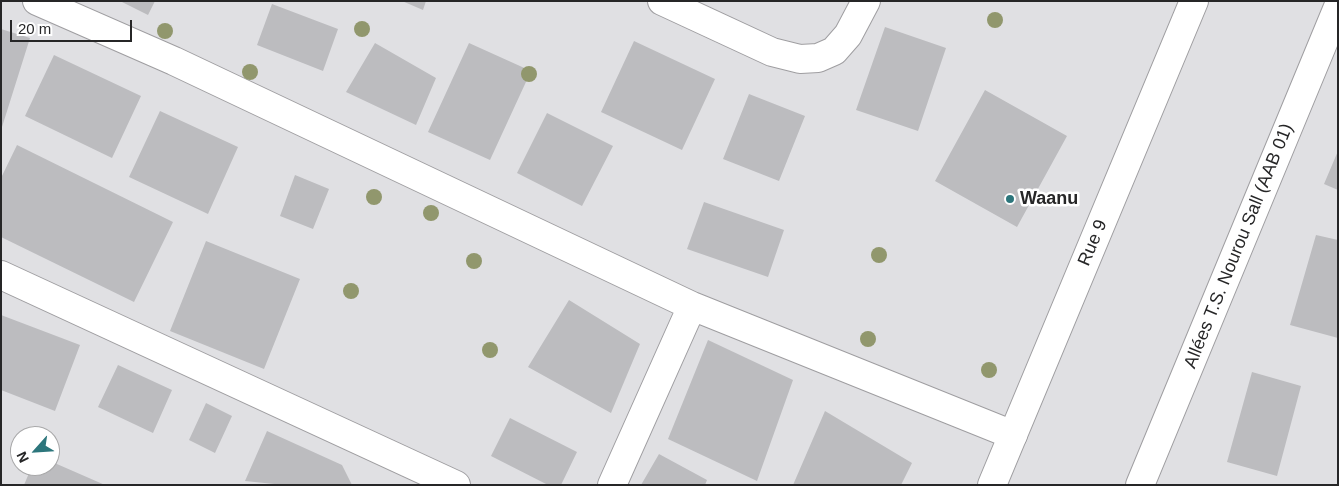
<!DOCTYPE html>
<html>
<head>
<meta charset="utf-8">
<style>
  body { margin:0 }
  #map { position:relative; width:1339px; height:486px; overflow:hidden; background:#e0e0e3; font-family:Helvetica,sans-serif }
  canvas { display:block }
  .frame { position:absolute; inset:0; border:2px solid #262627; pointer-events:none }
  .north { position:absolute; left:10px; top:426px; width:50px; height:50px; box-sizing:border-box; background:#fff; border:1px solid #a8a8a9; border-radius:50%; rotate:244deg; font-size:14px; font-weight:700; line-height:20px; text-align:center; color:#262627 }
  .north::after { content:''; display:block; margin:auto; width:18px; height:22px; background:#2d767c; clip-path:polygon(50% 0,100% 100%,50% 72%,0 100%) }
  .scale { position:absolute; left:10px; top:20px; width:122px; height:22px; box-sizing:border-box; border:2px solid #262627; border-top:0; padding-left:6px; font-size:15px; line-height:18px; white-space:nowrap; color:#262627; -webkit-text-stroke:4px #fff; paint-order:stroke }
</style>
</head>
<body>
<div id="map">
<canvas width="1339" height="486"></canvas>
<div class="frame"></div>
<div class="north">N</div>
<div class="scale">20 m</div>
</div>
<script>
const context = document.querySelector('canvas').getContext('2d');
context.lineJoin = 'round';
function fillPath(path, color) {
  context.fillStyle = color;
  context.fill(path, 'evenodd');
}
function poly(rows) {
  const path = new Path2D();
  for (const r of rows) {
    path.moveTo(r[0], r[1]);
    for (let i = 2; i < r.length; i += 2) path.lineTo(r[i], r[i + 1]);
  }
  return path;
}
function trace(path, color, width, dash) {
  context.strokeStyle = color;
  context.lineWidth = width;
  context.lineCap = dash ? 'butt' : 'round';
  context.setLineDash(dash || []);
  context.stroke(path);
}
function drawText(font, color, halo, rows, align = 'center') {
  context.font = font + ' Helvetica,sans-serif';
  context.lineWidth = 5;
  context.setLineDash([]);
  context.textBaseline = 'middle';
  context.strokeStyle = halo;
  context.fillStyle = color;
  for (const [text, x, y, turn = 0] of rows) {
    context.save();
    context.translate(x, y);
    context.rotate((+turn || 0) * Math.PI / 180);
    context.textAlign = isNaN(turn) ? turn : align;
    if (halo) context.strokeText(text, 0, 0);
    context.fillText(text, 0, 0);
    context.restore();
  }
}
fillPath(poly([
  [120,1,155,1,148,15],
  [402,1,426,1,423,10],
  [272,4,338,29,323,71,257,45],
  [885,27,946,48,918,131,856,110],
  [1,29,30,38,2,127,1,127],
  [634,41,715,79,682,150,601,112],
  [375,43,436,78,416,125,346,92],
  [469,43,531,71,490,160,428,132],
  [54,55,141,96,112,158,25,116],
  [985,90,1067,136,1017,227,935,181],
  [749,94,805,116,779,181,723,159],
  [160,111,238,147,208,214,129,177],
  [547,113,613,146,582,206,517,173],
  [17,145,173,222,134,302,1,237,1,178],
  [1338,151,1338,190,1324,184],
  [295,175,329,189,313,229,280,216],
  [704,202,784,230,768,277,687,249],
  [1316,235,1338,240,1338,338,1290,325],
  [206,241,300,279,264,369,170,331],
  [569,300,640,344,611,413,528,367],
  [1,315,80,345,55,411,1,390],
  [708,340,793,380,757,481,668,439],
  [118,365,172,390,153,433,98,407],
  [1252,372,1301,386,1277,476,1227,462],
  [206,403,232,416,215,453,189,440],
  [825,411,912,463,901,485,793,485],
  [510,418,577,452,561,485,548,485,491,456],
  [267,431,342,465,352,485,284,485,245,481],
  [659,454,707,480,705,485,641,485],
  [50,461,105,485,24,485,32,466,50,466]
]), '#bcbcbf');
const street = poly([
  [37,1,174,61,692,306,1013,435],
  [662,1,772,52,800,59,818,58,834,51,848,35,866,1],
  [1,275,456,485],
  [612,485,692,306]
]);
const secondary = poly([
  [992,485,1194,1],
  [1140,485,1338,7]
]);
trace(street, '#9f9ea1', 30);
trace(secondary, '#9f9ea1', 30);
trace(street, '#fff', 28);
trace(secondary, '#fff', 28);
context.fillStyle = '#91976d';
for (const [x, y] of [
  [995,20],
  [362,29],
  [165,31],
  [250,72],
  [529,74],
  [374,197],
  [431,213],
  [879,255],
  [474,261],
  [351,291],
  [868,339],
  [490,350],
  [989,370]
]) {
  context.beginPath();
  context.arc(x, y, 8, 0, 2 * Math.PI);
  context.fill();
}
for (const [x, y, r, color] of [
  [1010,199,5,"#2d767c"]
]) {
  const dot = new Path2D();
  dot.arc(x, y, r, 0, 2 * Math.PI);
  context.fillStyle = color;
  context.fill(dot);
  trace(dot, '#fff', 2);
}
drawText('bold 18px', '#262627', '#fff', [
  ["Waanu",1020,199]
], 'left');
drawText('18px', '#262627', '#fff', [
  ["Rue 9",1093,243,-67],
  ["Allées T.S. Nourou Sall (AAB 01)",1239,246,-68]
]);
</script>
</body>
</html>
